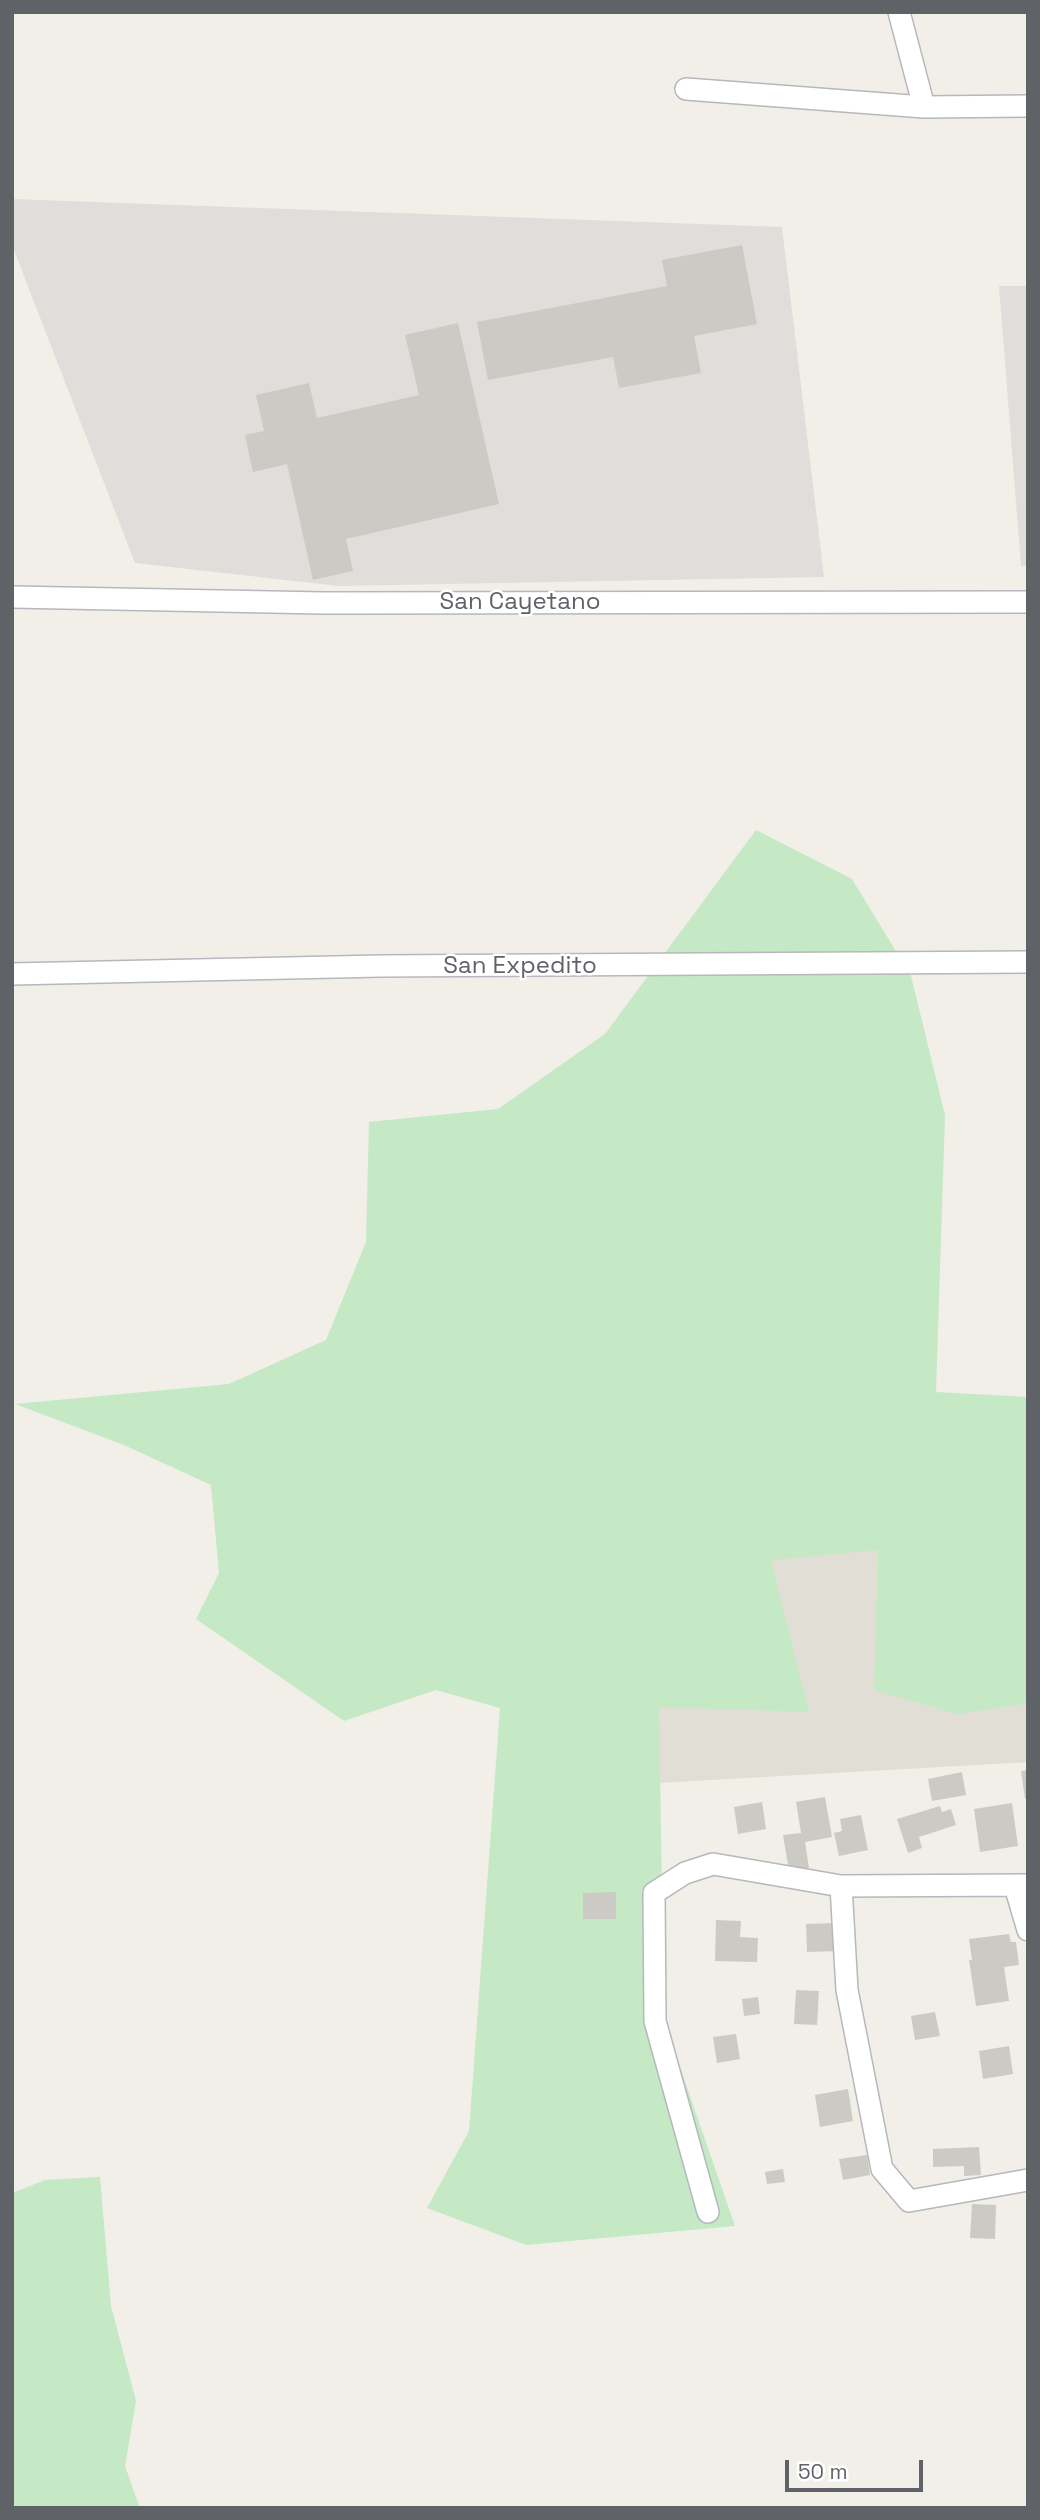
<!DOCTYPE html>
<html>
<head>
<meta charset="utf-8">
<style>
  body { margin:0 }
  #map { position:relative; width:1040px; height:2520px; overflow:hidden; background:#f1efe8; font-family:"Space Grotesk",sans-serif }
  canvas { display:block }
  .frame { position:absolute; inset:0; border:14px solid #5f6368; pointer-events:none }
  .scale { position:absolute; left:785px; top:2460px; width:138px; height:32px; box-sizing:border-box; border:4px solid #5f6368; border-top:0; padding-left:9px; font-size:21px; line-height:24px; white-space:nowrap; color:#5f6368; -webkit-text-stroke:5px #fff; paint-order:stroke }
</style>
</head>
<body>
<div id="map">
<canvas width="1040" height="2520"></canvas>
<div class="frame"></div>
<div class="scale">50 m</div>
</div>
<script>
const context = document.querySelector('canvas').getContext('2d');
context.lineJoin = 'round';
function fillPath(path, color) {
  context.fillStyle = color;
  context.fill(path, 'evenodd');
}
function poly(rows) {
  const path = new Path2D();
  for (const r of rows) {
    path.moveTo(r[0], r[1]);
    for (let i = 2; i < r.length; i += 2) path.lineTo(r[i], r[i + 1]);
  }
  return path;
}
function trace(path, color, width, dash) {
  context.strokeStyle = color;
  context.lineWidth = width;
  context.lineCap = dash ? 'butt' : 'round';
  context.setLineDash(dash || []);
  context.stroke(path);
}
function drawText(font, color, halo, rows, align = 'center') {
  context.font = font + ' "Space Grotesk",sans-serif';
  context.lineWidth = 5;
  context.setLineDash([]);
  context.textBaseline = 'middle';
  context.strokeStyle = halo;
  context.fillStyle = color;
  for (const [text, x, y, turn = 0] of rows) {
    context.save();
    context.translate(x, y);
    context.rotate((+turn || 0) * Math.PI / 180);
    context.textAlign = isNaN(turn) ? turn : align;
    if (halo) context.strokeText(text, 0, 0);
    context.fillText(text, 0, 0);
    context.restore();
  }
}
fillPath(poly([
  [12,199,782,227,824,577,339,586,135,563,12,245],
  [999,286,1028,286,1028,566,1021,566]
]), '#e0deda');
fillPath(poly([
  [1028,1422,1028,1762,641,1784,639,1425]
]), '#e1ded6');
fillPath(poly([
  [756,830,852,879,911,976,945,1115,936,1392,1028,1397,1028,1703,958,1714,874,1690,878,1550,771,1560,809,1712,659,1707,664,2021,735,2226,526,2245,427,2208,469,2131,500,1708,436,1690,344,1721,196,1619,219,1573,211,1485,124,1445,15,1404,229,1384,326,1340,366,1242,369,1122,498,1109,605,1034],
  [100,2177,111,2306,136,2401,125,2466,140,2508,12,2508,12,2193,45,2180]
]), '#c5e8c5');
fillPath(poly([
  [742,245,757,324,694,336,701,373,619,388,613,357,488,380,477,322,667,286,662,260],
  [458,323,499,504,346,539,353,571,313,580,287,464,253,472,245,435,264,431,256,395,309,383,317,418,419,395,405,335],
  [1028,1770,1028,1798,1025,1799,1021,1771],
  [962,1772,966,1795,932,1801,928,1779],
  [825,1797,832,1837,805,1842,809,1868,789,1871,783,1835,801,1833,796,1802],
  [762,1802,766,1829,738,1834,734,1807],
  [1012,1803,1018,1846,980,1852,974,1809],
  [940,1806,942,1812,951,1809,956,1825,919,1837,922,1848,908,1853,897,1819],
  [861,1815,868,1850,839,1856,834,1833,842,1831,840,1819],
  [616,1892,616,1919,583,1919,583,1893],
  [716,1920,741,1921,740,1937,758,1938,757,1962,715,1961],
  [836,1923,837,1951,807,1952,806,1924],
  [1009,1934,1011,1942,1016,1942,1019,1965,1004,1967,1009,2001,976,2006,969,1960,972,1960,969,1939],
  [796,1990,819,1991,817,2025,794,2024],
  [758,1997,760,2014,744,2016,742,1999],
  [935,2012,940,2036,915,2040,911,2016],
  [736,2034,740,2059,717,2063,713,2037],
  [1009,2046,1013,2074,983,2079,979,2051],
  [848,2089,853,2121,820,2127,815,2095],
  [979,2147,981,2175,964,2176,964,2166,933,2167,933,2149],
  [867,2155,870,2175,843,2180,839,2159],
  [783,2169,785,2182,767,2184,765,2172],
  [972,2204,996,2205,995,2239,970,2238]
]), '#cccac5');
const minor = poly([
  [899,12,924,107],
  [686,89,924,107,1028,106],
  [12,597,323,603,1028,602],
  [12,974,381,966,1028,962],
  [841,1886,847,1990,882,2169,909,2201,1028,2180],
  [1015,1886,1028,1930],
  [708,2212,655,2021,654,1893,685,1873,713,1864,841,1886,1028,1885]
]);
trace(minor, '#b5b8bc', 24);
trace(minor, '#fff', 21);
drawText('24px', '#5f6368', '#fff', [
  ["San Cayetano",520,602],
  ["San Expedito",520,966]
]);
</script>
</body>
</html>
